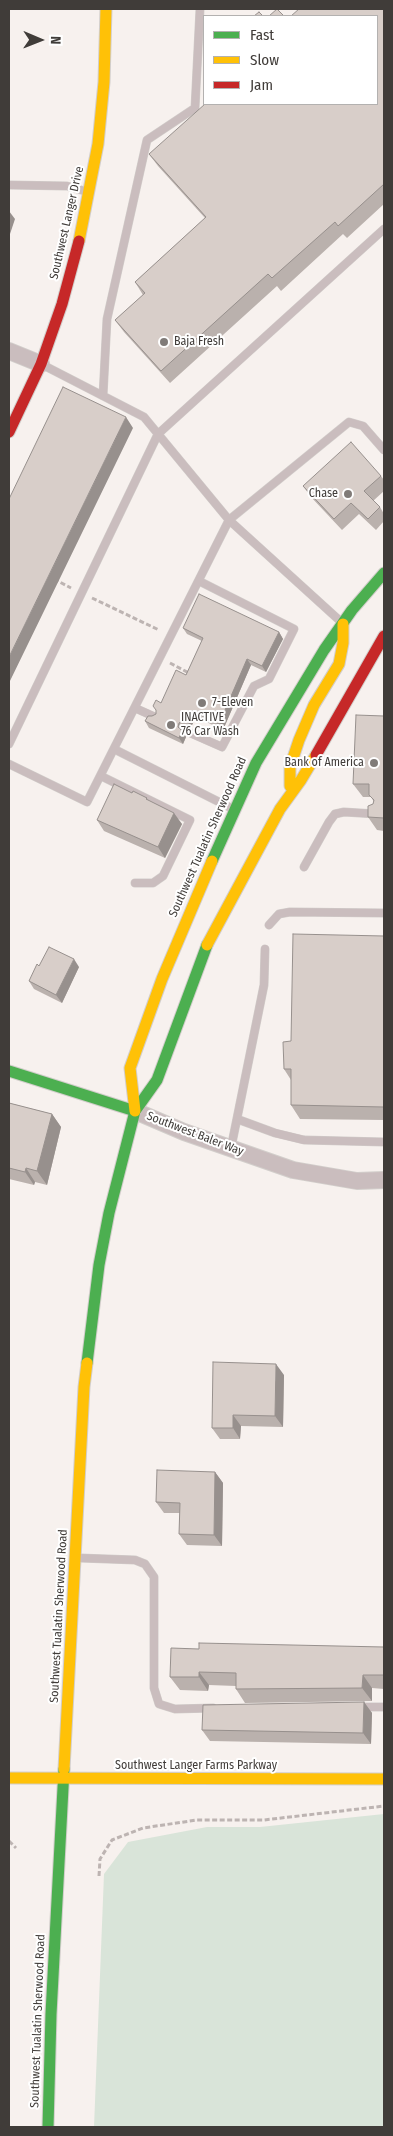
<!DOCTYPE html>
<html>
<head>
<meta charset="utf-8">
<style>
  body { margin:0 }
  #map { position:relative; width:393px; height:2136px; overflow:hidden; background:#f7f1ee; font-family:"Fira Sans Condensed",sans-serif }
  canvas { display:block }
  .frame { position:absolute; inset:0; border:10px solid #403c39; pointer-events:none }
  .legend { position:absolute; left:203px; top:15px; width:175px; height:90px; box-sizing:border-box; background:#fff; border:1px solid #b3b1b0; margin:0; padding:6px 9px; list-style:none; font-size:15px; color:#403c39 }
  .legend li { display:flex; align-items:center; gap:10px; height:25px }
  .legend b { width:25px; border:1px solid #b3b1b0 }
  .north { position:absolute; left:15px; top:15px; width:50px; height:50px; -webkit-text-stroke:4px #fff; paint-order:stroke; rotate:91deg; font-size:14px; font-weight:700; line-height:20px; text-align:center; color:#403c39 }
  .north::after { content:''; display:block; margin:auto; width:18px; height:22px; background:#403c39; clip-path:polygon(50% 0,100% 100%,50% 72%,0 100%) }
</style>
</head>
<body>
<div id="map">
<canvas width="393" height="2136"></canvas>
<div class="frame"></div>
<ul class="legend">
<li><b style="height:6px;background:#4caf50"></b>Fast</li>
<li><b style="height:6px;background:#ffc107"></b>Slow</li>
<li><b style="height:6px;background:#c62828"></b>Jam</li>
</ul>
<div class="north">N</div>
</div>
<script>
const context = document.querySelector('canvas').getContext('2d');
context.lineJoin = 'round';
function fillPath(path, color) {
  context.fillStyle = color;
  context.fill(path, 'evenodd');
}
function poly(rows) {
  const path = new Path2D();
  for (const r of rows) {
    path.moveTo(r[0], r[1]);
    for (let i = 2; i < r.length; i += 2) path.lineTo(r[i], r[i + 1]);
  }
  return path;
}
function trace(path, color, width, dash) {
  context.strokeStyle = color;
  context.lineWidth = width;
  context.lineCap = dash ? 'butt' : 'round';
  context.setLineDash(dash || []);
  context.stroke(path);
}
function drawText(font, color, halo, rows, align = 'center') {
  context.font = font + ' "Fira Sans Condensed",sans-serif';
  context.lineWidth = 4;
  context.setLineDash([]);
  context.textBaseline = 'middle';
  context.strokeStyle = halo;
  context.fillStyle = color;
  for (const [text, x, y, turn = 0] of rows) {
    context.save();
    context.translate(x, y);
    context.rotate((+turn || 0) * Math.PI / 180);
    context.textAlign = isNaN(turn) ? turn : align;
    if (halo) context.strokeText(text, 0, 0);
    context.fillText(text, 0, 0);
    context.restore();
  }
}
fillPath(poly([
  [384,1814,384,2127,94,2127,104,1874,128,1842,207,1827,260,1827]
]), '#d9e4d9');
const lane = poly([
  [9,185,67,186,88,192],
  [43,365,144,417,229,520,339,620],
  [103,396,107,319,147,140,195,108,200,9],
  [135,708,155,717],
  [188,732,222,747,254,686,269,679,294,629,199,581],
  [9,744,158,434,384,229],
  [114,749,229,807],
  [9,764,87,802,229,520,349,422,363,426,384,450],
  [101,776,190,820,163,876,153,883,135,883],
  [304,867,329,822,335,814,344,812,376,814],
  [269,925,279,914,290,912,384,913],
  [237,1119,275,1133,304,1140,384,1142],
  [231,1148,264,985,265,949],
  [80,1558,135,1560,145,1564,154,1577,154,1688,159,1704,175,1709,213,1708],
  [359,1707,384,1707]
]);
const street = poly([
  [9,351,41,364],
  [135,1111,184,1132,293,1170,357,1181,384,1180]
]);
const fast = poly([
  [212,861,256,763,324,650,352,610,384,573],
  [9,1071,135,1111],
  [87,1363,99,1265,109,1213,135,1111,157,1080,207,945],
  [48,2127,51,2014,64,1769]
]);
const slow = poly([
  [79,241,98,144,104,82,106,9],
  [290,786,290,767,299,740,314,705,339,664,343,643,343,624],
  [207,945,280,809,301,780,316,755],
  [135,1111,130,1068,162,979,212,861],
  [64,1769,84,1387,87,1363],
  [9,1778,384,1779]
]);
const jam = poly([
  [9,432,41,364,62,304,79,241],
  [316,755,384,636]
]);
trace(lane, '#d2cecb', 9);
trace(street, '#d2cecb', 18);
trace(fast, '#d2cecb', 13);
trace(slow, '#d2cecb', 13);
trace(jam, '#d2cecb', 13);
trace(poly([
  [54,579,71,588],
  [92,598,159,630],
  [170,663,189,673],
  [9,1841,16,1848],
  [99,1876,100,1859,112,1840,143,1828,197,1820,264,1820,384,1806]
]), '#bdb4b2', 3, [5, 2.5]);
trace(lane, '#cabdbe', 8);
trace(street, '#cabdbe', 16);
trace(fast, '#4caf50', 11);
trace(slow, '#ffc107', 11);
trace(jam, '#c62828', 11);
fillPath(poly([
  [384,9,384,204,347,238,343,234,281,291,277,286,170,383,124,332,115,320,143,295,135,282,205,218,158,166,149,154,377,104],
  [381,476,384,480,384,491,373,501,380,507,384,514,384,521,376,530,359,514,342,530,311,497,303,486],
  [183,628,279,632,283,639,266,672,251,665,223,730,196,717,191,727,187,727,183,729,183,732,186,737,183,744,149,728,145,721,156,714,161,703,186,675,202,641,187,634],
  [384,716,384,831,377,830,368,817,374,802,371,797,363,797,353,784],
  [132,793,147,798,149,801,182,824,165,858,104,831,97,820],
  [384,936,384,1120,300,1119,291,1105,291,1080,284,1069,291,1041],
  [39,966,79,967,62,1003,34,989,29,981],
  [9,1103,52,1114,61,1127,47,1185,35,1182,34,1185,9,1179],
  [284,1375,283,1427,241,1426,240,1439,220,1439,212,1428],
  [215,1472,223,1483,222,1546,187,1545,179,1534,180,1513,164,1513,156,1502],
  [384,1647,384,1689,372,1688,372,1701,245,1703,236,1689,236,1686,209,1685,208,1691,180,1690,170,1677,199,1649],
  [364,1702,372,1713,371,1744,210,1741,202,1730]
]), '#bab1ad');
fillPath(poly([
  [9,211,15,219,9,237],
  [126,417,133,428,9,683,9,657],
  [279,632,283,639,266,672,262,666],
  [247,659,251,665,223,730,219,724],
  [192,711,196,717,191,727,187,721],
  [179,723,183,729,183,732,186,737,183,744,179,738],
  [174,813,182,824,165,858,158,847],
  [74,959,79,967,62,1003,56,995],
  [52,1114,61,1127,47,1185,37,1171],
  [26,1168,35,1182,34,1185,25,1172],
  [276,1364,284,1375,283,1427,275,1416],
  [233,1415,241,1426,240,1439,233,1428],
  [215,1472,223,1483,222,1546,214,1535],
  [9,1636,10,1638,9,1695],
  [199,1672,209,1685,208,1691,199,1677],
  [363,1675,372,1688,372,1701,362,1688],
  [364,1702,372,1713,371,1744,363,1733]
]), '#97908d');
const building = poly([
  [277,9,284,16,269,16,277,9],
  [299,9,384,9,384,184,338,226,335,222,272,278,268,274,161,371,115,320,145,293,135,282,206,217,149,154,205,104,377,104,377,16,291,16,299,9],
  [259,12,263,16,254,16,259,12],
  [63,387,126,417,9,657,9,499,63,387],
  [351,442,381,476,364,491,380,507,368,519,351,503,334,519,303,486,351,442],
  [199,594,279,632,262,666,247,659,219,724,192,711,187,721,183,720,179,723,178,727,182,731,179,738,145,721,148,716,152,716,156,714,156,710,153,706,156,700,161,703,176,670,186,675,203,638,183,628,199,594],
  [356,715,384,716,384,818,368,817,368,806,373,804,374,800,369,795,369,784,353,784,356,715],
  [114,784,132,793,133,791,147,798,146,799,174,813,158,847,97,820,114,784],
  [293,934,384,936,384,1107,291,1105,291,1069,284,1069,283,1042,291,1041,293,934],
  [49,947,74,959,56,995,29,981,37,964,39,966,49,947],
  [9,1103,52,1114,37,1171,26,1168,25,1172,9,1168,9,1103],
  [213,1362,276,1364,275,1416,233,1415,233,1428,212,1428,213,1362],
  [157,1470,215,1472,214,1535,179,1534,180,1503,156,1502,157,1470],
  [199,1643,384,1647,384,1675,363,1675,362,1688,236,1689,236,1673,199,1672,199,1677,170,1677,171,1648,199,1649,199,1643],
  [364,1702,363,1733,202,1730,203,1705,364,1702]
]);
fillPath(building, '#d8cec9');
trace(building, '#97908d', 1);
for (const [x, y, r, color] of [
  [164,342,5,"#807b78"],
  [348,494,5,"#807b78"],
  [202,703,5,"#807b78"],
  [171,725,5,"#807b78"],
  [374,763,5,"#807b78"]
]) {
  const dot = new Path2D();
  dot.arc(x, y, r, 0, 2 * Math.PI);
  context.fillStyle = color;
  context.fill(dot);
  trace(dot, '#fff', 2);
}
drawText('12px', '#403c39', '#fff', [
  ["Southwest Langer Drive",67,223,-77],
  ["Southwest Tualatin Sherwood Road",208,837,-66],
  ["Southwest Baler Way",195,1134,21],
  ["Southwest Tualatin Sherwood Road",59,1616,-87],
  ["Southwest Langer Farms Parkway",196,1766],
  ["Southwest Tualatin Sherwood Road",38,2021,-88]
]);
drawText('12px', '#403c39', '#fff', [
  ["Baja Fresh",174,342],
  ["Chase",338,494,"right"],
  ["7-Eleven",212,703],
  ["INACTIVE",181,718],
  ["76 Car Wash",181,732],
  ["Bank of America",364,763,"right"]
], 'left');
</script>
</body>
</html>
